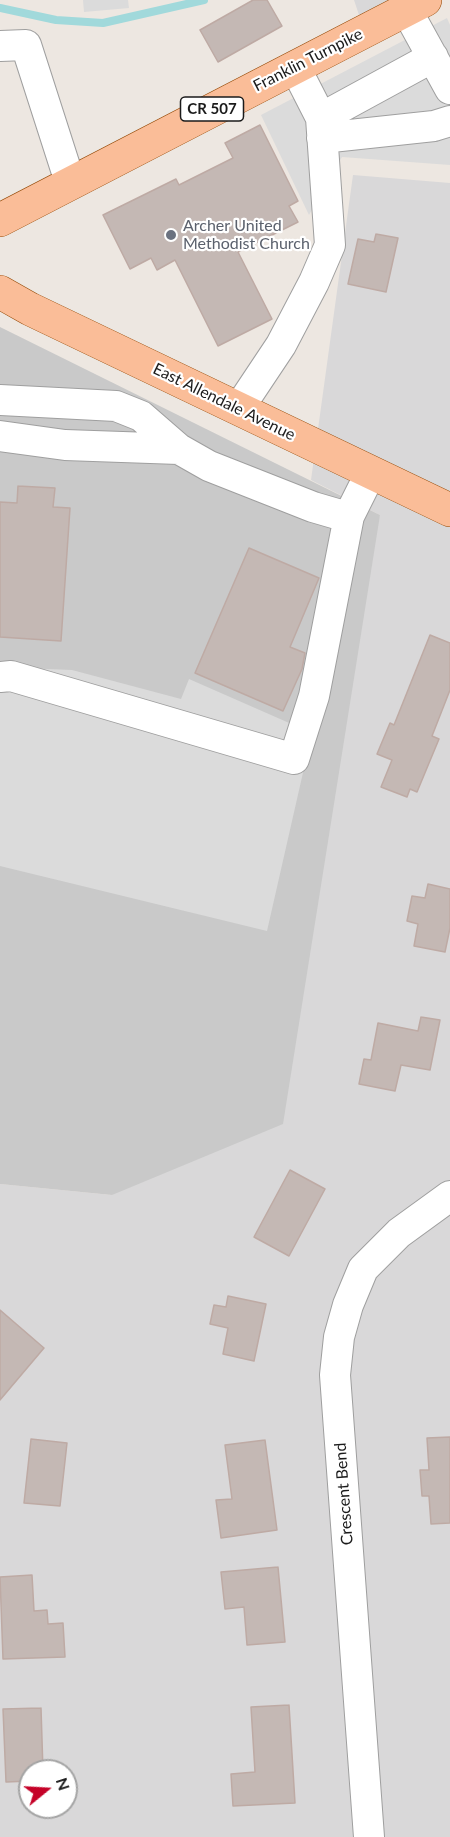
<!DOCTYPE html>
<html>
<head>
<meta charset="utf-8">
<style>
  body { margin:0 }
  #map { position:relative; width:450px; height:1837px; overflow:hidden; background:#ede7e1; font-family:Lato,sans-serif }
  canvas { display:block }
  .north { position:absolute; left:18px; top:1759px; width:60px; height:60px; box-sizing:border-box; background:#fff; border:2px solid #a4a4a4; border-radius:50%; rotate:72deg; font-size:16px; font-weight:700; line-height:24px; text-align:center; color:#1b1b1b }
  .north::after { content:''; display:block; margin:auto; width:21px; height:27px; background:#c50228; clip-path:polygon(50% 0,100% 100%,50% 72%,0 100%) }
</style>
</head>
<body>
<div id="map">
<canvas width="450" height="1837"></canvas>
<div class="north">N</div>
</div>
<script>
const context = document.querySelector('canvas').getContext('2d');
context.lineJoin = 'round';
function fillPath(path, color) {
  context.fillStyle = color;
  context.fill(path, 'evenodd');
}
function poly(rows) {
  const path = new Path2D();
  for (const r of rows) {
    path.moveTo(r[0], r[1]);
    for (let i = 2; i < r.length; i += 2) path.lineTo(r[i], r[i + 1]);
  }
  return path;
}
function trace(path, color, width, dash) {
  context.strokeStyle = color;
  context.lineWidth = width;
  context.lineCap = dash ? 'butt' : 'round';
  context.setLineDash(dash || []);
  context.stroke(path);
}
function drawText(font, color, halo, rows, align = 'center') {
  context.font = font + ' Lato,sans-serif';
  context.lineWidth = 4.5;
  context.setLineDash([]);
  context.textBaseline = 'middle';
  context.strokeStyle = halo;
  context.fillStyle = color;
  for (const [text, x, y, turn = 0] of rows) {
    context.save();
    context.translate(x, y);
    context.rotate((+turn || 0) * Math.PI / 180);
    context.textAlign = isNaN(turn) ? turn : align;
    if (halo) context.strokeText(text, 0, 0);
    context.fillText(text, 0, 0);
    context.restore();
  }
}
fillPath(poly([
  [354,0,415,0,360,18],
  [353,175,450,183,450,1837,0,1837,0,1184,112,1195,380,515,311,480],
  [30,1771,66,1771,66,1807,30,1807]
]), '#d9d8d9');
fillPath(poly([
  [0,327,380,515,283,1124,112,1195,0,1184]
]), '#c9c9c9');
fillPath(poly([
  [83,0,128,0,129,8,84,12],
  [447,18,450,25,450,165,342,157,309,215,261,115],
  [0,667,72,670,181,699,189,679,312,733,267,931,0,866]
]), '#dbdbdb');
trace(poly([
  [0,8,56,20,103,23,204,0]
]), '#a1d9db', 8);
const building = poly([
  [253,0,267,0,282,26,218,62,200,30,253,0],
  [260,125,298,201,289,206,298,222,238,252,272,319,218,346,175,260,157,270,151,258,130,269,103,215,176,179,179,185,233,158,225,143,260,125],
  [376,234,398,238,386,292,348,284,358,239,374,242,376,234],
  [18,486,55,488,53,507,70,508,61,641,0,637,0,502,17,503,18,486],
  [249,548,319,578,290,647,305,653,302,669,283,711,195,673,249,548],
  [430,635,450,643,450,690,432,736,439,739,417,792,410,789,407,797,381,787,392,760,377,754,390,723,394,725,430,635],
  [428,884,450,889,450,928,445,952,414,946,418,924,407,921,412,896,425,898,428,884],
  [421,1017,440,1020,430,1070,401,1065,395,1091,359,1084,364,1059,371,1060,378,1023,418,1031,421,1017],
  [290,1170,325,1189,289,1256,254,1237,290,1170],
  [228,1296,266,1304,254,1361,223,1354,228,1328,210,1324,214,1305,226,1307,228,1296],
  [0,1310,44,1348,0,1400,0,1310],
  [450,1437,450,1523,431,1524,429,1496,422,1496,420,1470,429,1470,427,1438,450,1437],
  [31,1439,67,1443,60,1506,24,1503,31,1439],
  [265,1440,277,1530,221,1538,216,1500,232,1499,225,1445,265,1440],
  [278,1567,285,1642,247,1645,244,1607,225,1609,221,1572,278,1567],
  [32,1575,34,1611,47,1610,48,1624,63,1623,65,1657,3,1659,0,1577,32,1575],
  [289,1705,295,1803,233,1806,231,1774,255,1772,251,1707,289,1705],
  [41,1708,43,1771,30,1771,30,1781,6,1782,3,1709,41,1708]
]);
fillPath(building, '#c4b8b4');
trace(building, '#beaaa4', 1.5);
const minor = poly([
  [406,9,450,89],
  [0,46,26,45,70,182],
  [321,118,433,57],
  [322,138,434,126,450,121],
  [0,400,116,406,141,416,179,449,209,466,313,507,337,514,349,516,371,472],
  [239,408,281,345,314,282,330,245,321,118,295,67],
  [0,436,65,445,179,449],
  [0,677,11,676,294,759,314,696,349,516],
  [369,1837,335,1375,339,1337,348,1305,363,1269,399,1233,450,1196]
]);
const major = poly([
  [0,220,425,0],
  [0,292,30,309,450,510]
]);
trace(minor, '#9f9f9f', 32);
trace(major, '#914602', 34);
trace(minor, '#fff', 30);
trace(major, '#fabd98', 33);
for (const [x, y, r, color] of [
  [171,235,6,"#6b7280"]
]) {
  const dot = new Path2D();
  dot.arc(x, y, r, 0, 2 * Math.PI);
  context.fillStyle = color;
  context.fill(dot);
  trace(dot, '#fff', 2);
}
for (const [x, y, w] of [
  [212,109,63]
]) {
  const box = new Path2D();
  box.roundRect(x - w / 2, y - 12, w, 24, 4.5);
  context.fillStyle = '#fff';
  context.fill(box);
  trace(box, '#1b1b1b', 1.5);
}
drawText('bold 15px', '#1b1b1b', null, [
  ["CR 507",212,109]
]);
drawText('16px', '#1b1b1b', '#fff', [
  ["Franklin Turnpike",308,60,-27],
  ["East Allendale Avenue",224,402,26],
  ["Crescent Bend",344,1494,-94]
]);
drawText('16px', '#5b616d', '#fff', [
  ["Archer United",183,226],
  ["Methodist Church",183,244]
], 'left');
</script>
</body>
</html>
